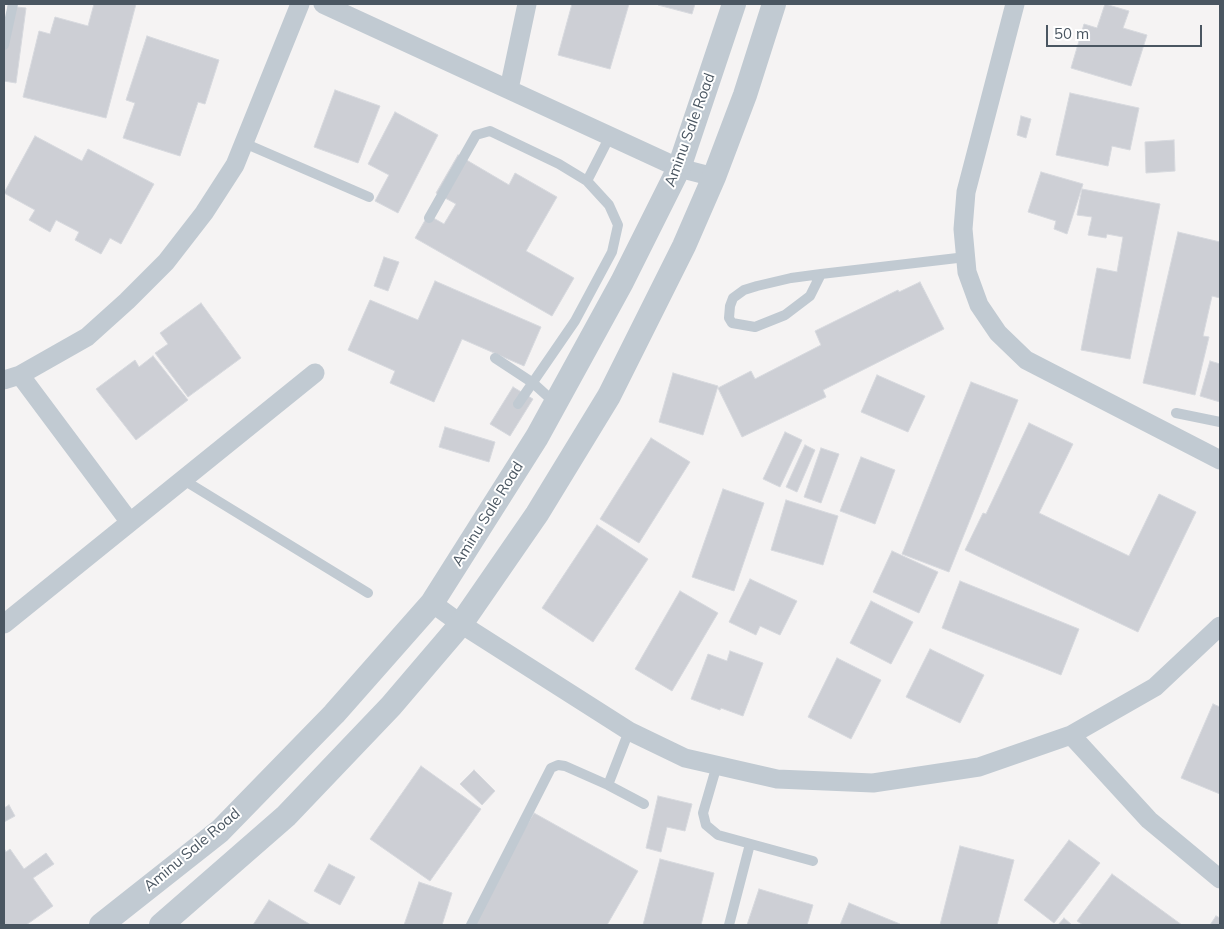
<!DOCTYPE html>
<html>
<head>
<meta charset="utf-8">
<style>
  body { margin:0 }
  #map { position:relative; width:1224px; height:929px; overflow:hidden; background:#f5f3f3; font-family:Mulish,sans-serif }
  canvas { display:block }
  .frame { position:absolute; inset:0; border:5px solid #4a5661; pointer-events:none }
  .scale { position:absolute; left:1046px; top:25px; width:156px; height:22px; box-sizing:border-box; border:2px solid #4a5661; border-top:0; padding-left:6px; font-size:15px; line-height:18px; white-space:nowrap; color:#4a5661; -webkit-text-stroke:4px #fff; paint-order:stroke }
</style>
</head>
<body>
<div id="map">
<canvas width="1224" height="929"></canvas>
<div class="frame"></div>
<div class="scale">50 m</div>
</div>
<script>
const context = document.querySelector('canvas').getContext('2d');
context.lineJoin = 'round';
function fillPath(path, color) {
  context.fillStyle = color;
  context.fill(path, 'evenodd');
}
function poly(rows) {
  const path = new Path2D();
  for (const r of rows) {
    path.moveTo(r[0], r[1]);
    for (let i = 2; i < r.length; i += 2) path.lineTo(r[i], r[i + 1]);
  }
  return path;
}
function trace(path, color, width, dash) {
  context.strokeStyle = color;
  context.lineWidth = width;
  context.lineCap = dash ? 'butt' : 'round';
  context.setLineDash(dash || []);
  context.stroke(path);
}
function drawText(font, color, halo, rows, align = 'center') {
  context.font = font + ' Mulish,sans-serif';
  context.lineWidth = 4;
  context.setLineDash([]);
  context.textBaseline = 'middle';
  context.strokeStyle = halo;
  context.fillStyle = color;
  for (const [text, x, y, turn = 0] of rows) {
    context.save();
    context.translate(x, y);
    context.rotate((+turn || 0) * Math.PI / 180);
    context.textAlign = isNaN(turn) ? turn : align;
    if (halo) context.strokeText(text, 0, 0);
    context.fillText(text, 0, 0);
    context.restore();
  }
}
const building = poly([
  [94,4,136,4,106,118,23,97,39,31,50,34,55,17,88,26,94,4],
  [572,4,629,4,610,69,558,55,572,4],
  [658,4,695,4,692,14,658,5,658,4],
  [1105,4,1129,11,1123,28,1147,35,1131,86,1071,68,1084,24,1097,28,1105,4],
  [8,6,26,8,16,83,4,81,4,39,8,6],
  [147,36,219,60,205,104,198,102,180,156,123,138,135,103,126,100,147,36],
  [335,90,380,106,358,163,314,147,335,90],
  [1070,93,1139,108,1130,150,1112,146,1108,166,1056,155,1070,93],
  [395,112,438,135,398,213,375,201,389,175,368,164,395,112],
  [1021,116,1031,119,1026,138,1017,135,1021,116],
  [35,136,82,161,88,149,154,184,121,244,110,238,101,254,75,240,79,232,56,220,50,232,29,220,35,210,4,193,35,136],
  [1174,140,1175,171,1146,173,1145,142,1174,140],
  [458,155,509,185,515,173,557,197,526,251,574,278,552,316,415,238,428,215,444,224,456,204,436,193,458,155],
  [1041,172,1083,184,1067,234,1054,229,1056,221,1028,212,1041,172],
  [1082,189,1160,204,1130,359,1081,350,1097,268,1117,272,1123,237,1107,234,1106,238,1088,235,1092,217,1077,215,1082,189],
  [1178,232,1220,242,1220,298,1212,296,1203,336,1209,337,1195,395,1143,383,1178,232],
  [384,257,399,262,388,291,374,286,384,257],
  [435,281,541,327,524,366,462,339,434,402,390,383,395,371,348,350,370,300,418,320,435,281],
  [920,282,944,329,823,390,826,397,742,437,718,388,751,371,755,379,821,345,815,331,898,290,899,292,920,282],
  [201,303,241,358,188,397,155,353,168,344,160,333,201,303],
  [153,356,188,400,136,440,96,389,135,360,139,367,153,356],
  [1210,361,1220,364,1220,402,1200,396,1210,361],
  [673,373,718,386,703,435,659,422,673,373],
  [877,375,925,396,908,432,861,412,877,375],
  [971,382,1018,400,949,572,902,554,971,382],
  [513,387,533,399,510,436,490,424,513,387],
  [1029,423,1073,444,1039,513,1129,556,1159,494,1196,512,1138,632,965,550,983,513,986,514,1029,423],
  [445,427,495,442,489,462,439,447,445,427],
  [785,432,802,440,780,487,763,479,785,432],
  [651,438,690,462,639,543,600,519,651,438],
  [805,445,815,450,797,492,786,487,805,445],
  [821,448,839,454,821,503,804,497,821,448],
  [861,457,895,470,875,524,840,511,861,457],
  [723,489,764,503,734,591,692,577,723,489],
  [786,500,838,516,823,565,771,550,786,500],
  [597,525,648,559,593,642,542,608,597,525],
  [892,551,938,572,919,613,873,592,892,551],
  [750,579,797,601,780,635,760,626,756,635,729,622,750,579],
  [960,581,1079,629,1061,675,942,628,960,581],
  [680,591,718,613,672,691,635,669,680,591],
  [871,601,913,622,891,664,850,643,871,601],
  [930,649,984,675,960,723,906,697,930,649],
  [730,651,763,663,743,716,721,708,720,710,691,699,708,654,727,661,730,651],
  [837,658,881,680,851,739,808,717,837,658],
  [1213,704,1220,707,1220,794,1181,778,1213,704],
  [421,766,481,809,430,881,370,839,421,766],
  [474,770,495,791,482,805,460,784,474,770],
  [658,796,692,804,685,831,667,827,661,852,646,848,658,796],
  [9,805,15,816,4,822,4,808,9,805],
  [534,813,638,871,607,925,467,925,534,813],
  [1069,840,1100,863,1054,923,1024,900,1069,840],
  [960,846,1014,860,997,925,940,925,960,846],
  [4,848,6,852,10,849,24,869,46,853,54,864,33,878,53,906,26,925,4,925,4,848],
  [660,859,714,873,701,925,643,925,660,859],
  [329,864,355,877,340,905,314,891,329,864],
  [1112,874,1182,925,1083,925,1077,921,1112,874],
  [419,882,452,893,442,925,404,925,419,882],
  [759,889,813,905,807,925,747,925,759,889],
  [269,900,311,925,253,925,269,900],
  [849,903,900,924,900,925,840,925,849,903],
  [1216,916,1220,918,1220,925,1210,925,1216,916],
  [1064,918,1072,925,1058,925,1064,918]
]);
fillPath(building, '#cdcfd5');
trace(building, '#d7d9de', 1);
trace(poly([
  [4,45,13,4],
  [244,143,369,197],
  [429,218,476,135,490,131,559,164,587,181],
  [821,274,810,296,785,315,755,327,732,323,729,318,730,306,733,298,744,290,757,286,791,278,821,274,966,257],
  [495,358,533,383,555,403],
  [518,404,575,321,612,252,618,225,609,205,587,181,610,136],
  [1176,413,1220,422],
  [182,479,368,593],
  [717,765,703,813,706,825,718,835,813,861],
  [608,785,629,731],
  [471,925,551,768,558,765,565,766,608,785,644,804],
  [729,925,750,844]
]), '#c1cad2', 10);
trace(poly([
  [323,4,679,168,714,177],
  [1015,4,966,192,963,229,967,272,979,305,998,333,1026,360,1220,460],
  [509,89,527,4],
  [20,375,129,521],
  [4,380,20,375,87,337,127,301,166,262,204,213,235,165,300,4],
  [432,603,461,624,629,731,685,758,777,779,873,783,979,767,1071,735,1155,687,1220,626],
  [4,624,315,373],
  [1071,735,1149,820,1220,879]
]), '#c1cad2', 19);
trace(poly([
  [101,925,220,831,334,714,432,603,537,437,622,282,679,168,734,4],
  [161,925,286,816,391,706,461,624,537,514,609,396,684,246,714,177,745,95,774,4]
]), '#c1cad2', 24);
drawText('15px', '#4a5661', '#fff', [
  ["Aminu Sale Road",690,130,-70],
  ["Aminu Sale Road",488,514,-58],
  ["Aminu Sale Road",192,850,-40]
]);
</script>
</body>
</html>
